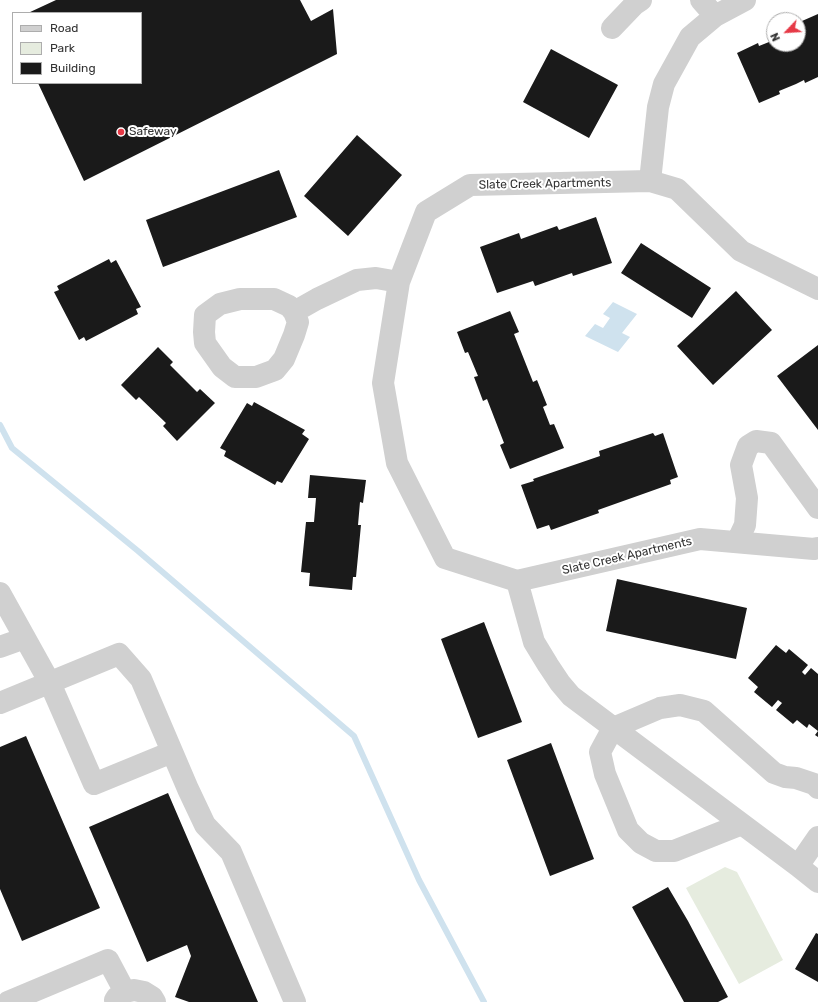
<!DOCTYPE html>
<html>
<head>
<meta charset="utf-8">
<style>
  body { margin:0 }
  #map { position:relative; width:818px; height:1002px; overflow:hidden; background:#fff; font-family:Rubik,sans-serif }
  canvas { display:block }
  .legend { position:absolute; left:12px; top:12px; width:130px; height:72px; box-sizing:border-box; background:#fff; border:1px solid #adadad; margin:0; padding:5px 7px; list-style:none; font-size:12px; color:#333 }
  .legend li { display:flex; align-items:center; gap:8px; height:20px }
  .legend b { width:20px; border:1px solid #adadad }
  .north { position:absolute; left:766px; top:12px; width:40px; height:40px; box-sizing:border-box; background:#fff; border:1px solid #adadad; border-radius:50%; rotate:245deg; font-size:11px; font-weight:700; line-height:16px; text-align:center; color:#333 }
  .north::after { content:''; display:block; margin:auto; width:14px; height:18px; background:#e63946; clip-path:polygon(50% 0,100% 100%,50% 72%,0 100%) }
</style>
</head>
<body>
<div id="map">
<canvas width="818" height="1002"></canvas>
<ul class="legend">
<li><b style="height:5px;background:#d0d0d0"></b>Road</li>
<li><b style="height:11px;background:#e6ecdf"></b>Park</li>
<li><b style="height:11px;background:#1a1a1a"></b>Building</li>
</ul>
<div class="north">N</div>
</div>
<script>
const context = document.querySelector('canvas').getContext('2d');
context.lineJoin = 'round';
function fillPath(path, color) {
  context.fillStyle = color;
  context.fill(path, 'evenodd');
}
function poly(rows) {
  const path = new Path2D();
  for (const r of rows) {
    path.moveTo(r[0], r[1]);
    for (let i = 2; i < r.length; i += 2) path.lineTo(r[i], r[i + 1]);
  }
  return path;
}
function trace(path, color, width, dash) {
  context.strokeStyle = color;
  context.lineWidth = width;
  context.lineCap = dash ? 'butt' : 'round';
  context.setLineDash(dash || []);
  context.stroke(path);
}
function drawText(font, color, halo, rows, align = 'center') {
  context.font = font + ' Rubik,sans-serif';
  context.lineWidth = 4;
  context.setLineDash([]);
  context.textBaseline = 'middle';
  context.strokeStyle = halo;
  context.fillStyle = color;
  for (const [text, x, y, turn = 0] of rows) {
    context.save();
    context.translate(x, y);
    context.rotate((+turn || 0) * Math.PI / 180);
    context.textAlign = isNaN(turn) ? turn : align;
    if (halo) context.strokeText(text, 0, 0);
    context.fillText(text, 0, 0);
    context.restore();
  }
}
fillPath(poly([
  [725,867,737,872,783,960,739,984,686,888]
]), '#e6ecdf');
fillPath(poly([
  [613,302,637,314,622,333,630,337,618,352,585,336,595,324,603,328,610,318,603,314]
]), '#cfe2ee');
trace(poly([
  [0,425,12,448,138,551,354,736,419,880,484,1002]
]), '#cfe2ee', 6);
fillPath(poly([
  [56,0,300,0,311,21,333,9,337,54,84,181,38,83,141,83,141,13,28,13],
  [818,14,818,77,805,83,804,80,796,84,779,91,780,94,759,103,737,53,758,43,759,46,774,40,774,44,798,44,798,25,802,23,802,21],
  [551,49,618,85,589,138,523,102],
  [357,135,402,175,348,236,304,196],
  [279,170,297,217,163,267,146,220],
  [596,217,612,263,573,276,572,273,535,286,533,281,497,293,480,247,519,233,521,239,557,226,559,230],
  [641,243,711,288,692,318,621,273],
  [109,259,111,263,116,260,141,307,136,309,138,314,86,341,84,337,79,340,54,292,59,290,57,286],
  [736,291,772,330,713,385,677,346],
  [510,311,519,332,514,334,533,382,537,380,547,405,543,407,550,425,554,424,564,448,510,469,500,445,504,443,487,399,483,401,474,377,478,376,468,352,465,353,457,332],
  [818,345,818,430,777,376],
  [158,347,173,362,170,365,197,392,200,389,215,403,177,441,163,426,166,423,139,397,136,400,121,385],
  [254,402,305,430,302,434,309,439,282,483,277,481,275,485,224,456,226,451,220,448,247,403,252,406],
  [653,433,655,436,663,433,678,477,670,480,671,484,598,510,599,513,551,530,549,525,537,529,521,485,534,481,533,479,600,456,599,451],
  [310,475,366,480,363,503,360,502,358,525,361,525,356,577,353,577,352,590,309,586,310,573,301,572,306,522,314,522,316,498,308,498],
  [617,579,747,608,736,659,606,631],
  [484,622,522,722,478,738,441,639],
  [776,645,786,653,789,649,808,665,802,672,805,675,811,668,818,674,818,737,815,735,818,731,809,724,807,728,797,720,793,724,776,710,782,703,778,700,772,707,754,692,758,687,748,678],
  [26,736,100,908,22,941,0,889,0,747],
  [551,743,594,859,550,876,507,760],
  [168,793,258,1002,189,1002,175,997,191,956,187,945,147,962,89,827],
  [668,887,688,921,728,997,718,1002,684,1002,632,907],
  [816,933,818,934,818,982,795,969]
]), '#1a1a1a');
trace(poly([
  [701,0,715,16],
  [612,28,635,4,641,0],
  [650,181,658,107,664,84,690,37,715,16,745,0],
  [240,299,274,299,289,306,294,312,298,322,294,335,284,359,275,370,256,377,235,377,222,367,205,343,204,332,205,315,220,304,240,299],
  [294,312,317,299,357,280,376,278,399,282],
  [737,542,745,525,747,498,741,465,748,446,756,441,771,443,818,508],
  [818,548,814,549,700,539,517,581,534,642,548,665,560,683,571,696,798,866,818,882],
  [517,581,445,558,397,463,383,383,399,282,426,212,470,185,650,181,677,189,741,251,818,289],
  [0,593,50,683,94,784,172,752],
  [0,647,25,638],
  [0,703,119,654,141,679,188,789,205,825,231,852,295,1002],
  [742,824,674,851,656,851,641,843,628,830,605,774,600,752,613,728,660,708,680,705,704,711,774,773,785,777,796,778,814,784,818,788],
  [798,866,818,837],
  [115,1000,117,997,125,992,134,990,144,992,152,997,155,1002],
  [8,1002,108,960,125,992]
]), '#d0d0d0', 22);
for (const [x, y, r, color] of [
  [121,132,4,"#e63946"]
]) {
  const dot = new Path2D();
  dot.arc(x, y, r, 0, 2 * Math.PI);
  context.fillStyle = color;
  context.fill(dot);
  trace(dot, '#fff', 1.5);
}
drawText('12px', '#333', '#fff', [
  ["Safeway",129,132]
], 'left');
drawText('12px', '#333', '#fff', [
  ["Slate Creek Apartments",545,184,-1],
  ["Slate Creek Apartments",627,556,-13]
]);
</script>
</body>
</html>
